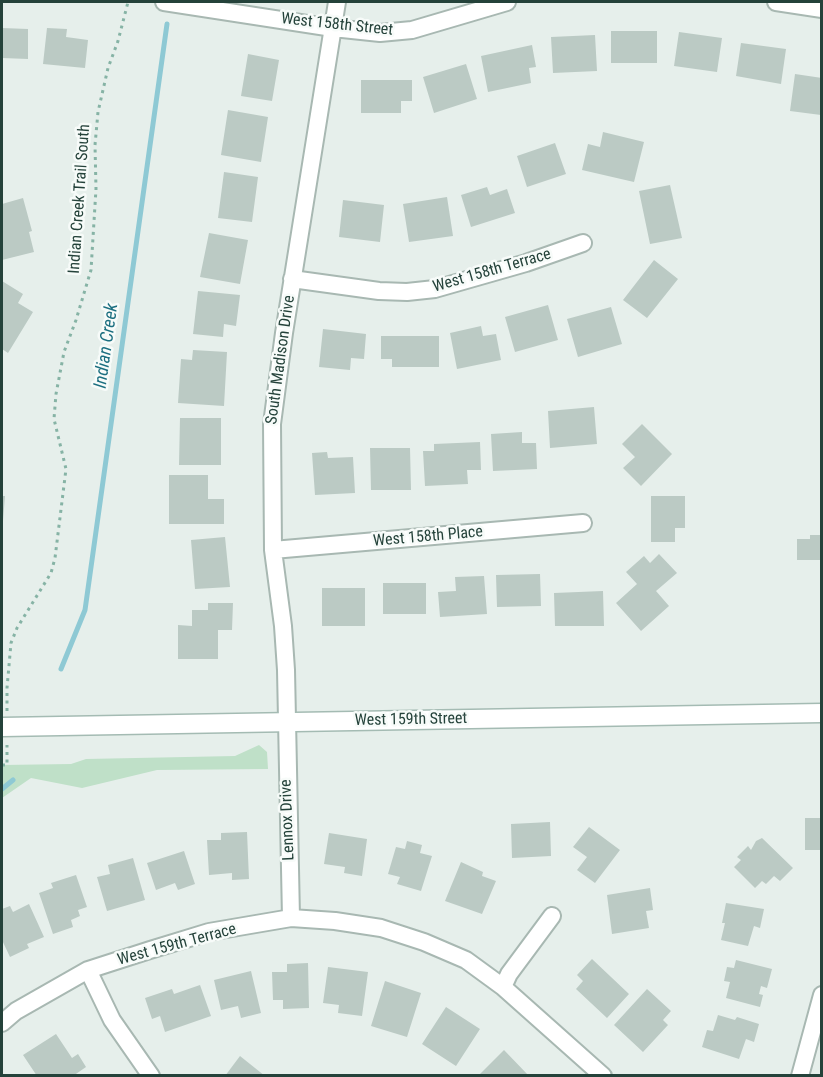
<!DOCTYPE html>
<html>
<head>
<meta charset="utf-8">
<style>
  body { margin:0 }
  #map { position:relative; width:823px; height:1077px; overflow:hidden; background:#e6efeb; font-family:"Roboto Condensed",sans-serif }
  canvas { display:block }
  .frame { position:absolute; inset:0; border:3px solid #24423a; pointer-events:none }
</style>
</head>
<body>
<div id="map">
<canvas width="823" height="1077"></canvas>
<div class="frame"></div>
</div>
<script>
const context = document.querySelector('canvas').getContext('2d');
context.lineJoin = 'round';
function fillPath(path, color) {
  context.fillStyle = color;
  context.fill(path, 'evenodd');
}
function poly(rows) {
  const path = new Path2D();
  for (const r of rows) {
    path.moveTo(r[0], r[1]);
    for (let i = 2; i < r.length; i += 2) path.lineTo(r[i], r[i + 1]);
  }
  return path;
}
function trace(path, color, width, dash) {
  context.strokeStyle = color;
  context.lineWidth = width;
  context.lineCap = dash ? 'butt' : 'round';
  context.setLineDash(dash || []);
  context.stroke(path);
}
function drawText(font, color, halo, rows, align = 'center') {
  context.font = font + ' "Roboto Condensed",sans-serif';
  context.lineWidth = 5;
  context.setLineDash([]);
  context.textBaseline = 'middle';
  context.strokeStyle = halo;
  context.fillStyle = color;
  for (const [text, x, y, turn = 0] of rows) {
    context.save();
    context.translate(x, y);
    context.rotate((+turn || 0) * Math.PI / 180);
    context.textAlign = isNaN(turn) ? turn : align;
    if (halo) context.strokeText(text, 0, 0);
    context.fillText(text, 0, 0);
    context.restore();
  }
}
fillPath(poly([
  [259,745,267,752,268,769,157,770,82,788,31,778,2,798,2,765,71,764,86,759,235,756]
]), '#bfe0c8');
trace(poly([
  [61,669,85,610,167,24],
  [2,789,13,780]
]), '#8ec9d4', 5);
fillPath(poly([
  [2,28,28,29,28,59,2,58],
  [47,28,67,29,66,37,88,40,85,68,43,64],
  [611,31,657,31,657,63,611,63],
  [679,32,722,38,717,72,674,66],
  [595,35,597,71,553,73,551,37],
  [741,43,786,49,781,84,736,76],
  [532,45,536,67,529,68,531,83,488,92,481,56],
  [248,54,279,60,272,101,241,96],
  [466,64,477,99,434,113,423,77],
  [795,74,822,78,821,115,790,111],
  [361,80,412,80,412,101,401,101,401,113,361,113],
  [228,110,268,117,261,162,221,155],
  [603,132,644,142,634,182,582,170,588,144,600,147],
  [555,143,566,174,527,187,517,156],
  [224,172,258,177,252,222,218,218],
  [670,185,682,238,650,244,639,191],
  [487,187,490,195,507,189,515,213,471,227,461,195],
  [447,197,453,236,409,242,403,204],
  [23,198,32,231,29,232,34,252,2,260,2,204],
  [343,200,384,205,380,242,339,237],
  [209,233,248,240,240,284,200,277],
  [654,260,678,279,647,318,623,300],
  [2,281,23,294,18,303,33,312,8,353,2,349],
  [198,291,240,295,236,326,224,324,223,337,193,334],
  [548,305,558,340,515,352,505,317],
  [611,307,622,344,578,357,567,319],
  [481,326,483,336,496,334,501,360,457,369,450,333],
  [323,329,366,334,364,359,351,358,350,370,319,367],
  [381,336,439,336,439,367,392,367,392,359,381,359],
  [193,350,227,352,224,406,178,403,181,359,192,360],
  [594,407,597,444,550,448,548,411],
  [180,418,221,418,221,465,179,465],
  [642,424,672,454,641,486,623,468,635,457,622,444],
  [522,432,522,443,536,443,537,469,493,471,491,434],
  [480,442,481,470,467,470,468,484,425,486,423,451,434,451,434,444],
  [370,448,410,448,411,490,371,490],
  [327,452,328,458,353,457,355,493,315,495,312,453],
  [169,475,208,475,208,499,224,499,224,524,169,524],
  [2,496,5,496,3,521,2,521],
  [651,496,685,496,685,528,675,528,675,542,651,542],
  [810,535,822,535,822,560,797,560,797,539,810,539],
  [225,537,230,587,195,589,191,540],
  [659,554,677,573,656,591,669,606,641,631,616,603,637,584,626,572,644,556,650,563],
  [540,574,541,606,497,607,496,575],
  [484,576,487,614,440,617,438,592,456,591,455,577],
  [383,583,426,583,426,614,383,614],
  [322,588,365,588,365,626,322,626],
  [603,591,604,626,555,626,554,593],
  [208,603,233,603,232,630,218,630,218,659,178,659,178,625,192,626,192,610,208,610],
  [805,818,822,818,822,850,805,850],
  [550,822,551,856,512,858,511,824],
  [589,827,620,850,595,883,577,870,587,857,573,847],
  [247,832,249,879,232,880,232,873,209,875,207,840,221,840,221,833],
  [329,833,367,839,362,876,344,873,345,867,324,864],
  [762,838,793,868,780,881,774,876,766,884,762,881,755,888,734,867,741,860,737,857,748,846,751,850,756,841],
  [407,841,422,845,420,853,432,856,421,891,397,884,400,877,388,874,396,847,405,849],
  [184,851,195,884,178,890,175,883,156,890,147,863],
  [133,858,145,900,107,911,97,877,110,874,108,865],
  [461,862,483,872,482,876,496,881,482,914,445,901],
  [76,875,87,907,78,910,80,916,71,920,73,927,53,934,39,893,53,888,51,883],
  [650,888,653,910,646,911,649,928,612,934,607,895],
  [726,903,764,909,760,928,754,926,748,946,721,940,725,923,722,923],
  [29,904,44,937,27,944,29,948,10,957,2,940,2,909,10,906,13,912],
  [592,959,629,994,607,1018,576,989,583,981,577,975],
  [736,960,772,969,767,988,761,986,759,994,763,995,760,1007,726,998,730,982,724,981,727,967,734,968],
  [308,963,309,1008,283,1009,283,1000,273,1000,272,972,287,972,287,964],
  [328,967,368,972,362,1016,338,1013,339,1005,323,1003],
  [251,971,261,1013,241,1018,238,1006,221,1010,214,980],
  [385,981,421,993,407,1037,371,1026],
  [200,985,211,1016,165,1032,160,1016,152,1019,145,998,172,989,174,994],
  [647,989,671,1011,663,1020,668,1025,643,1052,614,1025],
  [446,1007,480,1029,456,1066,422,1044],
  [718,1015,735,1020,737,1017,759,1024,754,1042,746,1039,739,1059,702,1047,707,1030,713,1031],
  [56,1034,72,1058,78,1054,86,1067,73,1076,37,1076,23,1055],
  [504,1050,529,1076,478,1076],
  [240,1056,265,1076,225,1076]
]), '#bbcac4');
const minor = poly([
  [164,2,333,28,380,33,412,30,507,2],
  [776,2,822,9],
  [292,279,379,291,407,292,435,289,526,263,583,243],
  [273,550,583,523],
  [291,918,286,670,283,626,273,550,272,424,284,333,337,2],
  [88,970,112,1020,151,1076],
  [503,987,509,974,552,916],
  [2,1023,16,1011,88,970,150,950,209,932,291,918,335,921,381,928,424,942,466,960,503,987,603,1076],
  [800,1076,822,995]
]);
const secondary = poly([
  [2,727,822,713]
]);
trace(minor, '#a8b8b2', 20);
trace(secondary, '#a4bbb3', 21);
trace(poly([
  [7,711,7,688,11,643,17,628,51,573,55,558,66,469,54,419,56,394,64,352,76,320,91,270,96,189,95,145,98,112,108,68,118,41,128,2],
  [2,765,7,765,7,745]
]), '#86b3a5', 3, [3, 4.5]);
trace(minor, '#fff', 16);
trace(secondary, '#fff', 18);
drawText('16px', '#24423a', '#f7fbf9', [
  ["West 158th Street",337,25,6],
  ["Indian Creek Trail South",80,199,-86],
  ["West 158th Terrace",492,271,-16],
  ["South Madison Drive",281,360,-82],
  ["West 158th Place",428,537,-5],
  ["West 159th Street",411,720,-1],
  ["Lennox Drive",288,820,-92],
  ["West 159th Terrace",177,945,-15]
]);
drawText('italic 18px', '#1c6f80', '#f7fbf9', [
  ["Indian Creek",107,346,-82]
]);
</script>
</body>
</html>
